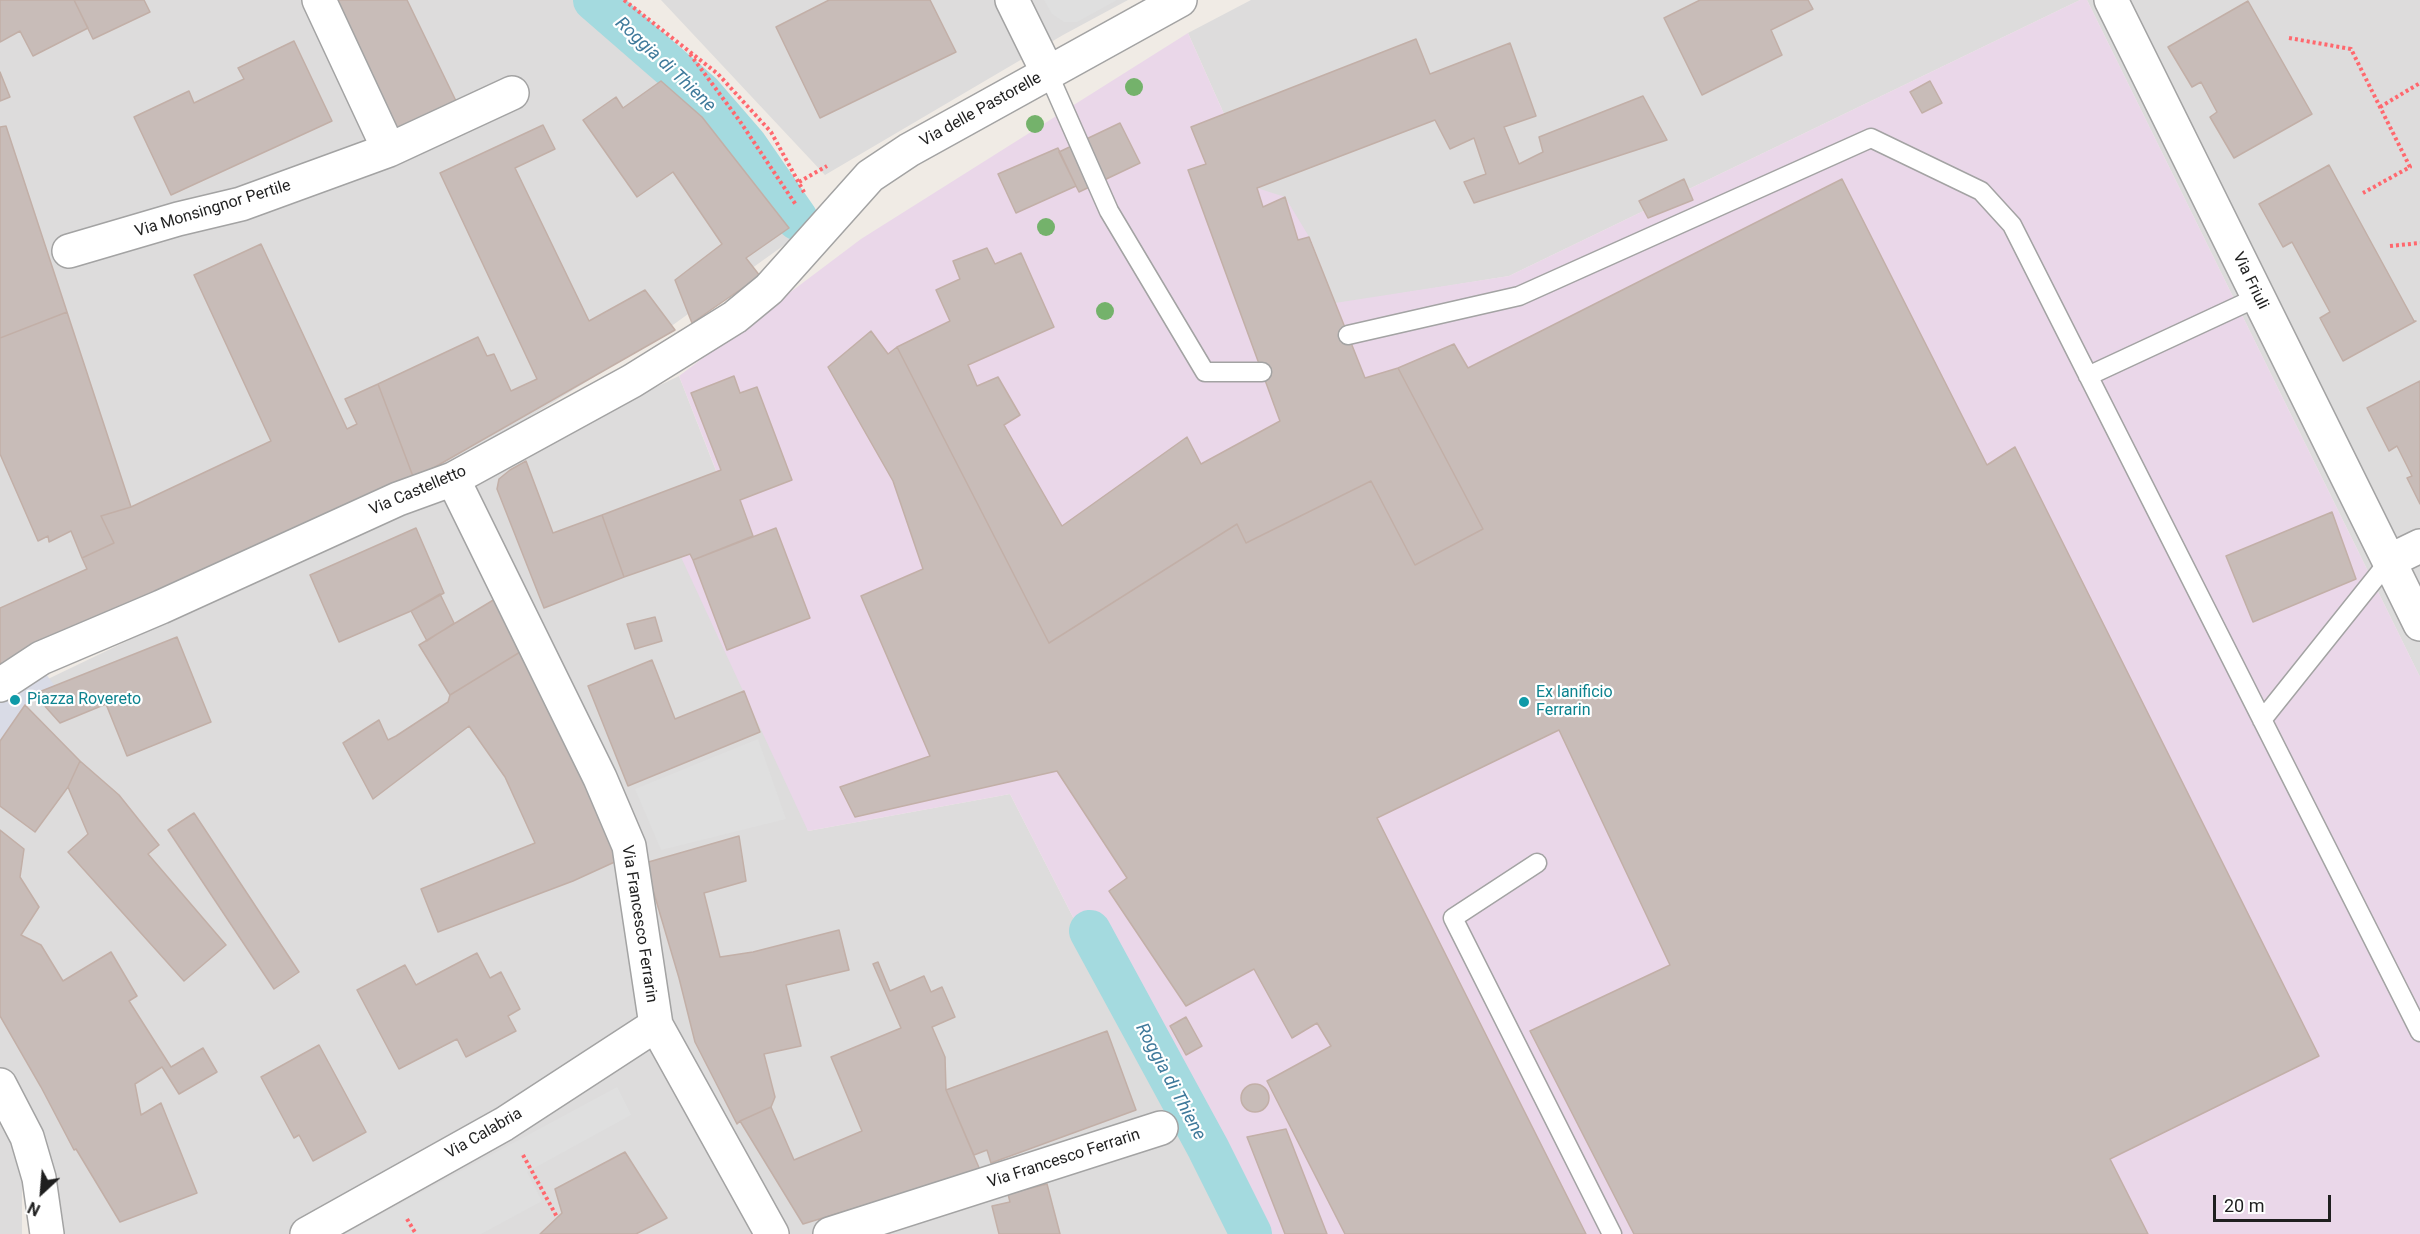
<!DOCTYPE html>
<html>
<head>
<meta charset="utf-8">
<style>
  body { margin:0 }
  #map { position:relative; width:2420px; height:1234px; overflow:hidden; background:#f0ebe5; font-family:Roboto,sans-serif }
  canvas { display:block }
  .north { position:absolute; left:12px; top:1162px; width:60px; height:60px; -webkit-text-stroke:4px #fff; paint-order:stroke; rotate:206deg; font-size:16px; font-weight:700; line-height:24px; text-align:center; color:#1f1f1f }
  .north::after { content:''; display:block; margin:auto; width:21px; height:27px; background:#1f1f1f; clip-path:polygon(50% 0,100% 100%,50% 72%,0 100%) }
  .scale { position:absolute; left:2213px; top:1195px; width:118px; height:27px; box-sizing:border-box; border:3px solid #1f1f1f; border-top:0; padding-left:8px; font-size:18px; line-height:21px; white-space:nowrap; color:#1f1f1f; -webkit-text-stroke:4px #fff; paint-order:stroke }
</style>
</head>
<body>
<div id="map">
<canvas width="2420" height="1234"></canvas>
<div class="north">N</div>
<div class="scale">20 m</div>
</div>
<script>
const context = document.querySelector('canvas').getContext('2d');
context.lineJoin = 'round';
function fillPath(path, color) {
  context.fillStyle = color;
  context.fill(path, 'evenodd');
}
function poly(rows) {
  const path = new Path2D();
  for (const r of rows) {
    if (r.length === 3) {
      path.moveTo(r[0] + r[2], r[1]);
      path.arc(r[0], r[1], r[2], 0, 2 * Math.PI);
      continue;
    }
    path.moveTo(r[0], r[1]);
    for (let i = 2; i < r.length; i += 2) path.lineTo(r[i], r[i + 1]);
  }
  return path;
}
function trace(path, color, width, dash) {
  context.strokeStyle = color;
  context.lineWidth = width;
  context.lineCap = dash ? 'butt' : 'round';
  context.setLineDash(dash || []);
  context.stroke(path);
}
function drawText(font, color, halo, rows, align = 'center') {
  context.font = font + ' Roboto,sans-serif';
  context.lineWidth = 4.5;
  context.setLineDash([]);
  context.textBaseline = 'middle';
  context.strokeStyle = halo;
  context.fillStyle = color;
  for (const [text, x, y, turn = 0] of rows) {
    context.save();
    context.translate(x, y);
    context.rotate((+turn || 0) * Math.PI / 180);
    context.textAlign = isNaN(turn) ? turn : align;
    if (halo) context.strokeText(text, 0, 0);
    context.fillText(text, 0, 0);
    context.restore();
  }
}
fillPath(poly([
  [0,0,582,0,646,52,734,135,801,233,638,350,461,459,0,670],
  [661,0,1128,0,1063,35,825,175],
  [1251,0,2080,0,1509,276,1335,304,1311,240,1257,188,1188,33],
  [2087,0,2420,0,2420,677],
  [679,376,734,517,808,831,1010,794,1235,1234,56,1234,0,1075,0,702],
  [0,1091,22,1135,22,1234,0,1234]
]), '#dddcdc');
fillPath(poly([
  [2080,0,2087,0,2420,677,2420,1234,1235,1234,1010,794,808,831,674,542,734,516,679,376,861,239,1188,33,1257,188,1285,197,1311,240,1335,303,1509,276]
]), '#ead7e9');
fillPath(poly([
  [1044,0,1117,0,1077,22,1064,22,1052,14],
  [758,739,786,819,661,850,635,789],
  [617,1087,631,1115,527,1172,542,1201,481,1234,344,1234]
]), '#dfdfdf');
fillPath(poly([
  [29,652,55,686,34,694,0,741,0,664]
]), '#d9dbe6');
trace(poly([
  [594,0,701,93,746,145,797,219],
  [1090,931,1208,1148,1251,1234]
]), '#a4dadf', 42);
const building = poly([
  [0,0,74,0,88,28,33,56,20,31,0,42,0,0],
  [74,0,144,0,150,12,93,39,74,0],
  [337,0,407,0,457,103,398,132,337,0],
  [829,0,930,0,956,52,820,118,776,27,829,0],
  [1700,0,1808,0,1813,9,1771,30,1782,55,1702,95,1664,18,1700,0],
  [2248,1,2312,114,2234,158,2210,117,2217,112,2201,82,2192,87,2168,47,2248,1],
  [1416,39,1430,74,1510,43,1536,116,1504,127,1519,164,1543,152,1539,137,1643,96,1667,140,1474,203,1464,182,1486,174,1474,138,1450,149,1435,120,1257,188,1263,207,1285,197,1298,240,1309,237,1365,378,1398,368,1483,529,1415,565,1371,481,1246,543,1237,524,1049,643,897,347,950,321,936,290,960,279,953,261,987,248,995,264,1021,253,1054,327,968,365,977,386,998,377,1020,415,1004,425,1062,526,1187,437,1201,464,1280,421,1188,170,1206,164,1191,127,1416,39],
  [294,41,332,121,171,195,134,117,189,91,194,103,244,79,238,68,294,41],
  [0,72,10,97,0,101,0,72],
  [661,81,702,117,789,228,746,258,760,276,692,323,675,280,722,244,673,172,637,197,583,120,616,97,623,108,661,81],
  [1930,81,1942,103,1922,113,1910,92,1930,81],
  [1120,123,1140,163,1079,192,1059,152,1120,123],
  [543,125,555,149,515,168,589,321,645,290,675,330,414,479,378,384,478,337,487,356,494,354,511,391,537,379,440,173,543,125],
  [6,126,67,312,0,338,0,127,6,126],
  [1058,148,1076,186,1016,213,998,174,1058,148],
  [2329,165,2414,321,2416,321,2343,361,2320,318,2330,312,2292,242,2283,247,2259,204,2329,165],
  [1684,179,1693,200,1648,218,1639,201,1684,179],
  [1842,179,1987,465,2015,447,2319,1056,2110,1159,2148,1234,1634,1234,1530,1031,1670,965,1559,730,1377,818,1586,1234,1345,1234,1267,1081,1331,1046,1317,1023,1292,1038,1254,969,1186,1006,1109,891,1127,878,1057,771,855,817,840,787,930,756,861,596,923,569,893,481,828,367,871,331,888,354,897,347,1049,643,1237,524,1246,543,1371,481,1415,565,1483,529,1398,368,1454,344,1468,368,1842,179],
  [261,244,347,429,357,424,345,399,378,384,414,479,0,664,0,608,87,569,82,558,114,543,101,516,131,507,271,441,194,275,261,244],
  [67,312,131,507,101,516,114,543,82,558,71,531,49,542,48,536,38,541,0,454,0,338,67,312],
  [734,376,740,393,757,387,792,480,740,500,753,536,693,560,690,554,624,577,602,515,721,470,691,393,734,376],
  [2420,381,2420,504,2407,478,2412,476,2397,446,2389,451,2367,408,2420,381],
  [526,461,553,533,602,515,624,577,544,608,497,489,499,479,510,470,526,461],
  [2332,512,2356,579,2253,622,2226,556,2332,512],
  [416,528,444,593,411,611,339,642,310,575,416,528],
  [776,528,810,618,727,650,693,560,776,528],
  [440,594,454,623,427,641,411,611,440,594],
  [495,599,525,649,450,695,419,645,495,599],
  [655,617,662,641,635,649,627,624,655,617],
  [177,637,211,722,127,756,106,704,60,723,34,694,177,637],
  [525,649,619,860,573,881,438,932,421,889,535,843,505,777,469,726,373,799,343,743,379,720,388,740,396,736,448,702,450,695,525,649],
  [652,660,675,719,744,691,760,732,628,786,588,686,652,660],
  [25,705,80,761,68,787,35,832,0,806,0,741,25,705],
  [80,761,119,795,159,845,148,854,226,945,184,981,68,852,88,834,68,787,80,761],
  [194,813,299,972,274,989,168,830,194,813],
  [0,830,24,849,20,877,39,907,21,935,41,945,63,981,111,952,137,996,129,1001,171,1067,203,1048,217,1072,179,1094,162,1067,135,1084,141,1115,161,1103,197,1193,120,1222,76,1149,74,1150,41,1087,0,1016,0,830],
  [739,836,746,881,704,893,720,957,753,952,839,930,849,970,786,985,801,1046,764,1054,775,1097,771,1107,740,1121,737,1124,695,1042,679,978,645,863,739,836],
  [477,953,490,978,501,972,520,1009,508,1016,516,1031,466,1057,457,1039,399,1069,357,990,405,965,416,985,477,953],
  [878,962,890,991,924,976,931,992,942,987,955,1017,932,1027,945,1057,946,1090,980,1170,803,1224,740,1121,771,1107,794,1160,862,1131,831,1057,901,1028,873,964,878,962],
  [1186,1017,1202,1046,1186,1055,1170,1026,1186,1017],
  [1107,1031,1136,1110,991,1163,987,1150,974,1155,946,1090,1107,1031],
  [319,1045,366,1132,313,1161,299,1135,294,1138,261,1077,319,1045],
  [1255,1098,14],
  [1286,1129,1327,1234,1285,1234,1247,1137,1286,1129],
  [625,1152,667,1218,636,1234,540,1234,562,1213,555,1189,625,1152],
  [1047,1184,1060,1234,999,1234,992,1206,1010,1202,1008,1194,1047,1184]
]);
fillPath(building, '#c8bcb8');
trace(building, '#c2afa7', 1.5);
const service = poly([
  [1048,73,1109,211,1205,372,1262,372],
  [1348,335,1519,296,1871,138,1981,191,2012,225,2420,1032],
  [2088,376,2258,297],
  [2262,720,2389,561],
  [1537,863,1453,918,1612,1234]
]);
const minor = poly([
  [319,0,389,150],
  [1012,0,1048,73],
  [2111,0,2389,561],
  [69,251,178,219,241,204,389,150,512,93],
  [453,479,600,778,629,846,656,1025,772,1234],
  [2420,546,2389,561,2420,624],
  [0,685,41,658,161,607,398,499,453,479,632,381,735,317,769,289,870,176,909,150,1180,0],
  [307,1234,504,1124,656,1025],
  [830,1234,1161,1128]
]);
const tertiary = poly([
  [0,1085,27,1137,39,1178,47,1234]
]);
trace(service, '#a3a3a3', 21);
trace(minor, '#a3a3a3', 36);
trace(tertiary, '#a3a3a3', 36);
trace(poly([
  [624,0,718,74,771,132,805,194],
  [2289,38,2351,49,2410,167,2363,193],
  [690,54,739,120,796,205],
  [2380,107,2420,83],
  [799,182,827,166],
  [2390,246,2420,243],
  [523,1155,557,1217],
  [407,1219,416,1234]
]), '#ff686e', 4, [3, 3]);
trace(service, '#fff', 18);
trace(minor, '#fff', 33);
trace(tertiary, '#fff', 33);
context.fillStyle = '#74b26b';
for (const [x, y] of [
  [1134,87],
  [1035,124],
  [1046,227],
  [1105,311]
]) {
  context.beginPath();
  context.arc(x, y, 9, 0, 2 * Math.PI);
  context.fill();
}
for (const [x, y, r, color] of [
  [15,700,6,"#0f9aa8"],
  [1524,702,6,"#0f9aa8"]
]) {
  const dot = new Path2D();
  dot.arc(x, y, r, 0, 2 * Math.PI);
  context.fillStyle = color;
  context.fill(dot);
  trace(dot, '#fff', 2);
}
drawText('16px', '#1f1f1f', '#fff', [
  ["Via delle Pastorelle",981,110,-29],
  ["Via Monsingnor Pertile",213,209,-17],
  ["Via Friuli",2250,281,64],
  ["Via Castelletto",418,491,-23],
  ["Via Francesco Ferrarin",639,924,81],
  ["Via Calabria",484,1134,-30],
  ["Via Francesco Ferrarin",1064,1159,-18]
]);
drawText('16px', '#0d838f', '#fff', [
  ["Ex lanificio",1536,693],
  ["Ferrarin",1536,711],
  ["Piazza Rovereto",27,700]
], 'left');
drawText('italic 18px', '#3f7a9b', '#fff', [
  ["Roggia di Thiene",665,65,43],
  ["Roggia di Thiene",1170,1082,62]
]);
</script>
</body>
</html>
